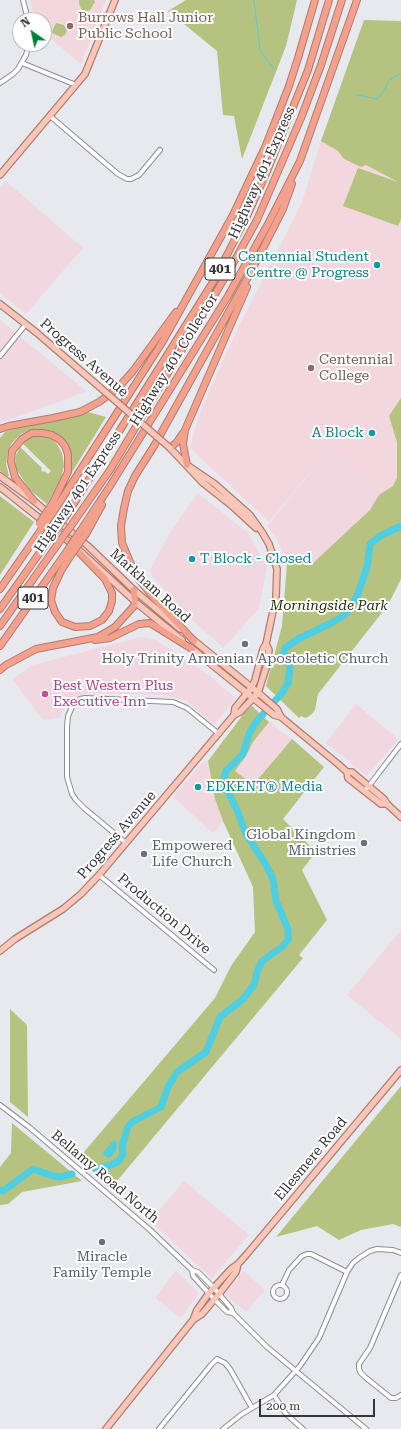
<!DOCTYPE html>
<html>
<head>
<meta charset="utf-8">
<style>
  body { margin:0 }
  #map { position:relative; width:401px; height:1429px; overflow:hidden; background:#e8e8ef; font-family:"Roboto Serif",serif }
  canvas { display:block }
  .north { position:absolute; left:12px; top:12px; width:40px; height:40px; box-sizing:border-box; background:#fff; border:1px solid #afafaf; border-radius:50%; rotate:326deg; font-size:11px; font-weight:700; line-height:16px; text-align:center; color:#363638 }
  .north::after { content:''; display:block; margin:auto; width:14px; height:18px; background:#02813b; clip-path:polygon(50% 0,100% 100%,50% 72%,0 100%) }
  .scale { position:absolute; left:259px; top:1399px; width:116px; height:18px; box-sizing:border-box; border:2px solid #363638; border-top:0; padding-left:5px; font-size:12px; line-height:14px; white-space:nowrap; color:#363638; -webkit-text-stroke:3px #fff; paint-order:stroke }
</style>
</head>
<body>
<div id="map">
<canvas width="401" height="1429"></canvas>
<div class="north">N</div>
<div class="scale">200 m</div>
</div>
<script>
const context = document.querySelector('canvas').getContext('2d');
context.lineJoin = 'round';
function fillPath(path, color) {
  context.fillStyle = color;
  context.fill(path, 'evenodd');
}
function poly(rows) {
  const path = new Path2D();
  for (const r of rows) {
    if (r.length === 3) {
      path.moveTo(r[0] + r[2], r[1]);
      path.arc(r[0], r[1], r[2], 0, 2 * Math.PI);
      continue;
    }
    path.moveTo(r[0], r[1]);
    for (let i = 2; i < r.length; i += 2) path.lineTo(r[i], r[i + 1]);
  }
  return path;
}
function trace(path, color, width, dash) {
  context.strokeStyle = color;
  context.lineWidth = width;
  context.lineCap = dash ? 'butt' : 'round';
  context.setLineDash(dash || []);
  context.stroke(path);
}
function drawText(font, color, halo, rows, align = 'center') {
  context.font = font + ' "Roboto Serif",serif';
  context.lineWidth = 4;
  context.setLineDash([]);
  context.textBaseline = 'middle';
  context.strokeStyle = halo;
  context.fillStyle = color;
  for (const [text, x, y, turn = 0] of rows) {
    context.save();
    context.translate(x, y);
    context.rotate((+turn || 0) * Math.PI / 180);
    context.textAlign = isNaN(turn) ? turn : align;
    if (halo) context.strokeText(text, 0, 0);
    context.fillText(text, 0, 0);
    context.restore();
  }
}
fillPath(poly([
  [6,181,83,248,26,314,0,293,0,188],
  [0,320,86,391,59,402,0,423],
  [331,447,384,491,368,517,312,564,287,563,276,537,267,526],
  [198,493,248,533,267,567,259,608,224,648,192,620,153,577,150,571,169,534],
  [141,637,157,640,207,674,236,698,214,725,185,700,163,695,85,693,68,700,59,718,43,720,12,679,33,665],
  [356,704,398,739,367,776,326,743],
  [269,722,292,739,252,785,235,771,246,756,253,742],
  [208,761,215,799,223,821,213,833,173,797,203,762],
  [401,930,401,1039,347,995],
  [184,1181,249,1235,212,1278,150,1221],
  [176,1270,199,1293,181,1318,155,1298],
  [244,1271,265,1290,246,1312,224,1294]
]), '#f1d8e0');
fillPath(poly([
  [30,0,106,0,81,64,44,33,44,20,35,20],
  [321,141,401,184,401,485,384,491,331,447,269,522,190,448,195,428,202,407,238,328,302,202]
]), '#f2d8de');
fillPath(poly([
  [79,0,94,0,95,2,90,10,87,12,81,9,79,3],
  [186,0,297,0,286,46,242,159,234,116,223,115,217,51,168,11],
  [364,20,401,21,401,219,398,226,343,206,358,168,398,182,366,165,361,167,344,159,338,151,321,141],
  [56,23,64,25,67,30,65,35,61,37,52,33,53,29],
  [401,398,401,579,388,605,318,694,315,710,312,714,306,718,301,716,299,718,266,686,282,626,287,563,312,564,370,510,379,495,393,486,397,478,397,442,389,416],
  [88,412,106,417,69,477,67,476,69,456,54,434,43,430,31,430,21,434,12,443,8,451,6,464,9,476,7,476,0,471,0,438,5,432,19,426,68,417],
  [34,435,51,439,57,444,62,453,64,466,61,478,47,504,30,490,15,467,16,455,20,447,42,468,41,470,43,472,44,471,48,474,51,471,21,442,26,438],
  [0,496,34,522,0,575],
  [252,706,269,722,253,742,246,756,235,771,253,785,292,739,324,767,283,819,316,852,302,870,327,920,299,955,303,958,112,1187,78,1159,215,998,231,966,255,932,253,887,223,821,215,799,208,761,245,712],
  [10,1009,27,1025,28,1117,10,1102],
  [401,1086,401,1227,393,1224,361,1230,339,1240,317,1226,276,1237],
  [12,1123,82,1181,22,1192,8,1204,0,1205,0,1167,11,1153]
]), '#b5c280');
fillPath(poly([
  [114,1140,117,1143,116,1150,112,1156,108,1158,106,1157,103,1153,112,1142]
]), '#4fcee1');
trace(poly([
  [254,0,260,50,274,69],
  [357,95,377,99,382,94,389,80,401,73]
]), '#4fcee1', 1);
trace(poly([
  [96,1169,111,1165,119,1161,123,1154,122,1146,128,1127,132,1122,161,1107,168,1087,177,1072,206,1052,220,1017,243,999,254,985,257,972,262,961,282,947,288,940,288,929,276,901,273,879,265,863,246,834,237,810,223,782,226,771,243,754,249,734,256,722,282,693,288,683,290,667,284,654,285,648,298,639,331,623,343,616,350,609,357,596,367,567,370,544,380,536,401,526],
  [0,1190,3,1191,33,1169,53,1176,60,1177,72,1174]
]), '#4fcee1', 7);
const minor = poly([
  [23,0,28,20],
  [22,63,76,85],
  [0,83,13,74,18,69,26,55,29,44],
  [50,116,118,174,127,179,131,179,139,175,160,150],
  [0,356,26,324],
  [365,791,401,744],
  [126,843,84,808,76,800,72,794,67,777,67,727,68,716,72,707,80,699,85,698,173,702,187,708,219,734],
  [99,875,214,970],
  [0,1105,29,1127,149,1229,192,1270,198,1272,214,1288,231,1308,233,1313,267,1347,366,1429],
  [192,1270,193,1276,214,1299,227,1312,233,1313],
  [401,1275,370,1348,359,1364,359,1368,360,1372,365,1377,391,1398,396,1398,401,1395],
  [280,1292,7],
  [282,1285,289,1270,302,1256,307,1254,311,1254,347,1272],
  [274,1395,286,1414,303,1429],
  [159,1429,211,1365,217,1359,225,1363,230,1369,252,1408],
  [223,1429,242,1414,274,1395,300,1366,319,1338,347,1272,353,1263,359,1258,370,1251,377,1249,393,1250,401,1253]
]);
const major = poly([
  [0,175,85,74,115,0],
  [0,304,37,333,103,390],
  [170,448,202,482,231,505,256,528],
  [187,465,215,484,250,515,262,532,269,544,277,569,276,597,266,644,263,649,255,680,252,687,235,708,234,715],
  [0,476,34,501,88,546,134,590,180,629],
  [0,487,72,544],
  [80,551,139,605,182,640],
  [191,638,262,696,277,709,281,717,338,764,347,772,352,772,384,799,387,804,401,817],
  [190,647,274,715,281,717],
  [347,772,348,778,381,804,387,804],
  [0,951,15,939,63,909,81,894,99,875,234,715,240,712,258,693,266,668,269,650,266,644],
  [193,1320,197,1310,209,1293,231,1269,238,1264,247,1254,401,1070],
  [106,1429,193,1320,202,1314,219,1294,236,1272,238,1264]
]);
const highway = poly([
  [0,429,9,426,53,418,80,412,99,402,118,388,133,371,176,312],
  [170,448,177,442,183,433],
  [187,465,183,444,185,430,247,287],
  [34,501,15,477,11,462,12,451,22,439,32,433,42,433,52,435,60,440,65,446,68,454,68,472,52,504],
  [56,508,163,341,233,215,266,145,289,86,298,58,315,0],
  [66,516,213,282,247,216,268,169,308,70,329,0],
  [73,523,110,470,230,269,257,220,301,118,321,65,342,0],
  [81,530,110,486,228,296,268,224,300,161,357,0],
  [86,534,102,505],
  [69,542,105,579,112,593,112,601,109,611,102,620,90,626,75,627,62,622,55,612,51,600,53,588,61,571,71,555],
  [0,589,43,527],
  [0,609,53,534],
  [0,626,60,541],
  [95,640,110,638,139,624,150,623,192,649],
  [194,641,154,598,136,576,122,543,121,526,124,508,128,491,135,476,154,446,252,270,283,209,292,184],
  [0,646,67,551],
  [0,670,6,665,36,649,98,637,115,627,134,606,135,601,134,590]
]);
trace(minor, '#8d8d93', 6);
trace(major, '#b17c6f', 8);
trace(highway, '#b17c6f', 8);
trace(minor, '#fff', 4);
trace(major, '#f8c7ba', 5.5);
trace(highway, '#f3a18c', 6);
const majorBridge = poly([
  [103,390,170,448]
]);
const highwayBridge = poly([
  [39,524,52,504],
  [43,527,56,508],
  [53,534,66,516],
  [60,541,73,523],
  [67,551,81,530],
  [71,555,86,534]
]);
trace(majorBridge, '#b17c6f', 8, []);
trace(highwayBridge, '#b17c6f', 8, []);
trace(majorBridge, '#f8c7ba', 5.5);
trace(highwayBridge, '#f3a18c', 6);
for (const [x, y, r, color] of [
  [70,26,4,"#8d6e63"],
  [377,265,4,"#0f9aa8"],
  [311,368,4,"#8d6e63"],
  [372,433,4,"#0f9aa8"],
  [192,559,4,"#0f9aa8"],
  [245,644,4,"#6b7280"],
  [45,694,4,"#d1479c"],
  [198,787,4,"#0f9aa8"],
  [364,843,4,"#6b7280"],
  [144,854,4,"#6b7280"],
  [102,1242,4,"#6b7280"]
]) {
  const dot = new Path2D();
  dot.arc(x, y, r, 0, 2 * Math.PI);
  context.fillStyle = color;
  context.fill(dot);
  trace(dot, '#fff', 1.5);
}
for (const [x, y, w] of [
  [220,269,30],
  [33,598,30]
]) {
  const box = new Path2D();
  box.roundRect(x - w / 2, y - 11, w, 22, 3);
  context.fillStyle = '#fff';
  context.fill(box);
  trace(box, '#363638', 1);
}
drawText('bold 13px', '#363638', null, [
  ["401",220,269],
  ["401",33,598]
]);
drawText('14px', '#785e54', '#fff', [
  ["Burrows Hall Junior",78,18],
  ["Public School",78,34],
  ["Centennial",319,360],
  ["College",319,376]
], 'left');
drawText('14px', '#363638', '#fff', [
  ["Highway 401 Express",262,173,-66],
  ["Progress Avenue",84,358,41],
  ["Highway 401 Collector",174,360,-58],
  ["Highway 401 Express",78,492,-56],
  ["Markham Road",150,586,42],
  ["Progress Avenue",117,835,-49],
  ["Production Drive",164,914,40],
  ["Ellesmere Road",311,1159,-50],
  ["Bellamy Road North",105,1177,40]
]);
drawText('14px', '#0d838f', '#fff', [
  ["Centennial Student",369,257],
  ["Centre @ Progress",369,273],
  ["A Block",364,433],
  ["T Block - Closed",200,559,"left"],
  ["EDKENT® Media",206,787,"left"]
], 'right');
drawText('italic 14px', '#2b310c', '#fff', [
  ["Morningside Park",329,606]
]);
drawText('14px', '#5b616d', '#fff', [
  ["Holy Trinity Armenian Apostoletic Church",245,659],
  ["Global Kingdom",356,835,"right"],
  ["Ministries",356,851,"right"],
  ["Empowered",152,846,"left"],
  ["Life Church",152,862,"left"],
  ["Miracle",102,1257],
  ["Family Temple",102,1273]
]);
drawText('14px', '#b23c85', '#fff', [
  ["Best Western Plus",53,686],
  ["Executive Inn",53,702]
], 'left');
</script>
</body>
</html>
